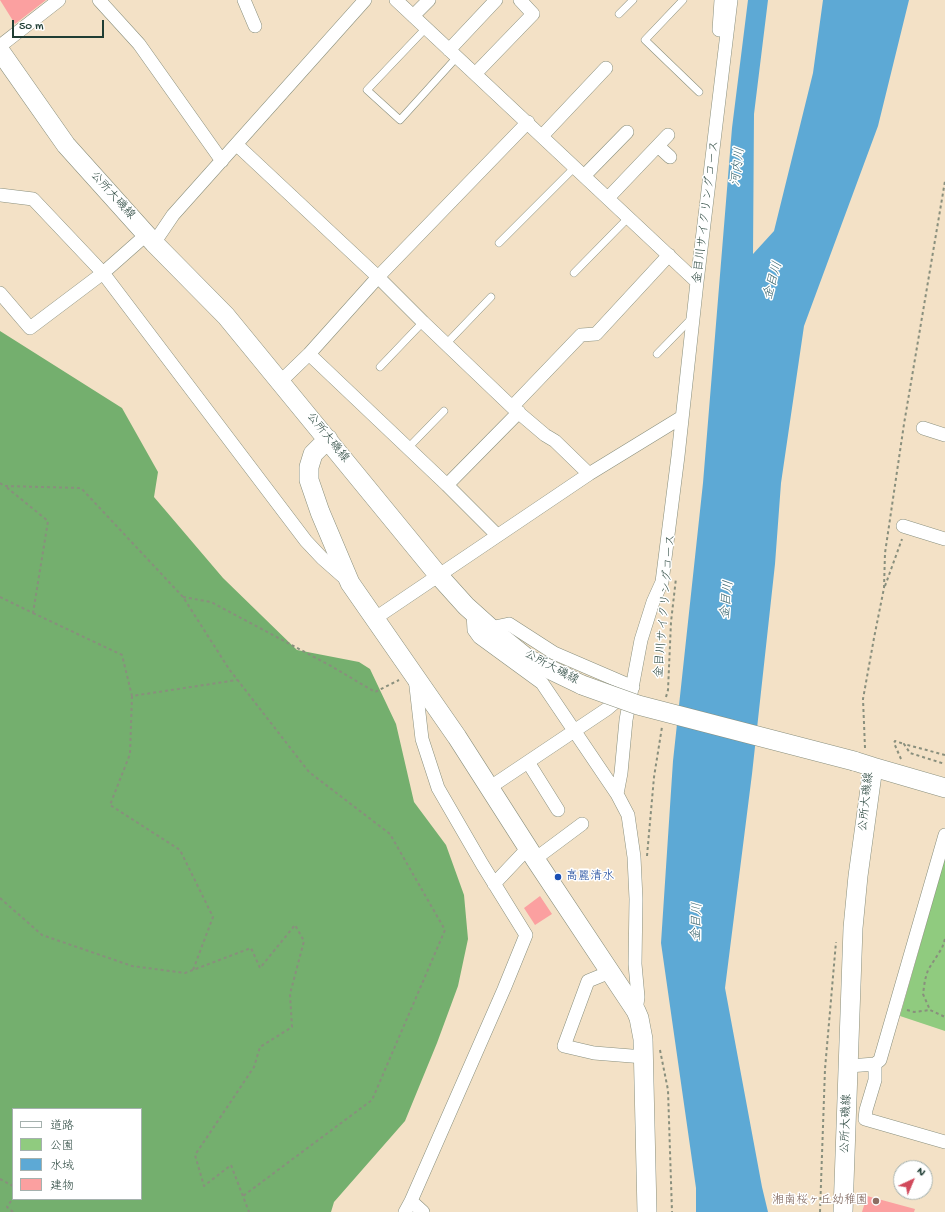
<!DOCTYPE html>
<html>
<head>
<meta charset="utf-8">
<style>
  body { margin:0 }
  #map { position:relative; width:945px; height:1212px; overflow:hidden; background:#f3e1c6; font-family:"Gochi Hand","Klee One",sans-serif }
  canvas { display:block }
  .legend { position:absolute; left:12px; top:1108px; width:130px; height:92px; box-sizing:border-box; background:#fff; border:1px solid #a5b1ae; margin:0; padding:5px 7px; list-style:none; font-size:12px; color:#1f3d34 }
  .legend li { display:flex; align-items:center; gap:8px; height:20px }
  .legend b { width:20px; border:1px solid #a5b1ae }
  .north { position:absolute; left:893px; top:1160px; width:40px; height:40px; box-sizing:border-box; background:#fff; border:1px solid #a5b1ae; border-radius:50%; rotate:44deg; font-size:11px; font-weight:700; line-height:16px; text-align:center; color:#1f3d34 }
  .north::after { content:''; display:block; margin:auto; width:14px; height:18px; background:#d1495b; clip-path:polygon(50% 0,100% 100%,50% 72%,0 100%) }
  .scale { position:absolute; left:12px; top:20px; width:92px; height:18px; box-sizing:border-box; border:2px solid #1f3d34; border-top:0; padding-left:5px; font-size:12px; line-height:14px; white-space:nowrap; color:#1f3d34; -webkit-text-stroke:3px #fff; paint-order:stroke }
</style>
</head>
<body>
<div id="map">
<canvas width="945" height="1212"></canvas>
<ul class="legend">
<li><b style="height:5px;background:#fff"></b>道路</li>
<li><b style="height:11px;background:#90cb7f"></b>公園</li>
<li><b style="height:11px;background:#5da9d5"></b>水域</li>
<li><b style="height:11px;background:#fba0a0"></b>建物</li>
</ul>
<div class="north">N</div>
<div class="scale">50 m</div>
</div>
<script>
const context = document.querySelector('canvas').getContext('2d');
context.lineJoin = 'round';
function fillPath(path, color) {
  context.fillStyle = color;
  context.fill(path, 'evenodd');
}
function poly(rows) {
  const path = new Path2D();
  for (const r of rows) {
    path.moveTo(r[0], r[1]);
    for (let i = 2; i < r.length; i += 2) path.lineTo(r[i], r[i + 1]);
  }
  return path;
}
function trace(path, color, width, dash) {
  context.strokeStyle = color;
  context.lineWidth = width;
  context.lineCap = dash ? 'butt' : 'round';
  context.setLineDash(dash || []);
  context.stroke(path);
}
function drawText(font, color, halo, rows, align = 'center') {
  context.font = font + ' "Gochi Hand","Klee One",sans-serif';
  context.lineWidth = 3;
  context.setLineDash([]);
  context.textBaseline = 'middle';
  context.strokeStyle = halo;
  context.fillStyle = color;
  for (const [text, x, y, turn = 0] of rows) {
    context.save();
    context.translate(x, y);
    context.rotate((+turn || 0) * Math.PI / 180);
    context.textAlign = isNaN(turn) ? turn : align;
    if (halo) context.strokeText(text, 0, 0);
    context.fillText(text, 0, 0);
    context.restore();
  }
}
fillPath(poly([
  [945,858,945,1031,900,1016]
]), '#90cb7f');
fillPath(poly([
  [0,331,122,408,158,472,154,497,223,578,297,650,359,662,370,669,396,724,414,802,446,845,464,895,468,939,458,986,437,1043,405,1121,334,1202,331,1212,0,1212],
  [13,1109,141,1109,141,1199,13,1199]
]), '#74af6e');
fillPath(poly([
  [748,0,768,0,754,114,753,254,774,231,813,73,823,0,909,0,878,126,804,326,781,483,775,564,752,774,725,988,762,1187,768,1212,696,1212,696,1188,661,943,673,761,703,483,732,128]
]), '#5da9d5');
fillPath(poly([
  [0,0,46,0,15,24],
  [540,896,552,914,535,925,524,908],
  [867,1196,915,1209,914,1212,862,1212]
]), '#fba0a0');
const lane = poly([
  [683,0,645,40,699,92],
  [619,14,633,0],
  [426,28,367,90,400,120,457,57],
  [499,243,575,167],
  [574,273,629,217],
  [446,344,491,297],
  [657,354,691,319],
  [380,367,423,322],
  [408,448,444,411]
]);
const street = poly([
  [99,0,139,44,222,161],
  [244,0,255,26],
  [396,0,697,282],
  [413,16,429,0],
  [719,30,721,0],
  [0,46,59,0],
  [449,50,496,0],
  [475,74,533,14,520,0],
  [542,136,606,68],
  [237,145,378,277,423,322,512,407,545,435,555,441,589,474,374,619],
  [658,146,670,157],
  [584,176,627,132],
  [0,195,33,199,103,273,306,541,322,558,347,580],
  [608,198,668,135],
  [154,243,173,215,365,0],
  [0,293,30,328,103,273,146,235],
  [309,354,447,485,497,535],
  [280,382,309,354,378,277,528,122],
  [512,407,581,335,596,334,669,255],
  [923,428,945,435],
  [589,474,682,417],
  [447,485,519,412],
  [903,526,945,539],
  [473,613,474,630,479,637,542,683,617,794],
  [528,762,558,810],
  [489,788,607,709,633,687,554,653,509,624,490,628],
  [535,859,582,824],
  [494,884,528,848],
  [610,972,588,981,564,1046,594,1053,644,1057],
  [636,1011,638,997,635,964,636,899,634,857,628,815,617,794,621,773,626,720,641,640,653,602,662,582,678,456,697,282,731,0],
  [875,1064,875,1080,866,1110,865,1119,945,1142],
  [849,1066,875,1064,880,1060,945,835],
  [411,1201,423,1212],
  [405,1212,411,1201,504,989,526,935,482,864,438,788,422,739,415,678]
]);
const secondary = poly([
  [0,51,66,145,154,243,226,316,439,576,466,606,496,633,528,659,582,685],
  [328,439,313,454,309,467,309,480,320,512,350,583,457,737,535,859,636,1011,639,1018,643,1039,647,1212],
  [873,767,945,788],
  [843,1212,853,928,858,876,873,767,854,761]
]);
trace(lane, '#898f7d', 8);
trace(street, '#898f7d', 14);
trace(secondary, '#898f7d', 20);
trace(poly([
  [0,483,4,486,81,488,183,597,229,669,309,772,390,834,445,930,372,1100,243,1196],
  [885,586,902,539],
  [0,597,33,613,48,521,5,486],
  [183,597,211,602,331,666,375,692,399,680],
  [33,613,122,655,132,696,237,680],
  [132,696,130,754,110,805,180,850,213,917,193,970],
  [666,697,668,690,671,622,676,578],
  [865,748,863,699,874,638,884,588,885,553,904,424,945,181],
  [945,755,904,744,910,753,945,764],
  [901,759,894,743,895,741,904,744],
  [647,856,654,777,662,727],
  [0,898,42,935,132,966,185,973,251,948,260,968,295,925,304,941,290,994,292,1027,260,1047,254,1067,195,1155,204,1186,231,1165,249,1212],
  [945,939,942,948,928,970,925,980,923,994,930,1010,945,1017],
  [907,1010,914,1012,930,1010],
  [660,1050,668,1090,672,1212],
  [0,1179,13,1186],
  [13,1212,7,1207,13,1198],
  [820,1212,825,1069,836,942]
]), '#898f7d', 2, [3, 3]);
trace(lane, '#fff', 7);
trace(street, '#fff', 13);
trace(secondary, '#fff', 19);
const secondaryBridge = poly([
  [582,685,638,705,854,761]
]);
trace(secondaryBridge, '#898f7d', 20, []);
trace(secondaryBridge, '#fff', 19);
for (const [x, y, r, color] of [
  [558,877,4,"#1a4fb4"],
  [876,1201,4,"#8d6e63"]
]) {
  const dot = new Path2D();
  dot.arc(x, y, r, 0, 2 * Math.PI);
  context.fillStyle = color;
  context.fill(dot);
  trace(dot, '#fff', 1.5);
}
drawText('12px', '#1f3d34', '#fff', [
  ["公所大磯線",112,196,48],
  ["金目川サイクリングコース",707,212,-83],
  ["公所大磯線",327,438,51],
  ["金目川サイクリングコース",666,606,-85],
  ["公所大磯線",551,668,28],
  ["公所大磯線",867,802,-84],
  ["公所大磯線",847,1124,-88]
]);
drawText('12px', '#164399', '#fff', [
  ["高麗清水",566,877]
], 'left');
drawText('12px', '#785e54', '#fff', [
  ["湘南桜ヶ丘幼稚園",868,1201]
], 'right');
drawText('italic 13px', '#35636c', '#fff', [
  ["河内川",739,167,-83],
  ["金目川",774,281,-74],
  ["金目川",728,600,-84],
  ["金目川",698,922,-88]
]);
</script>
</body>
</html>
